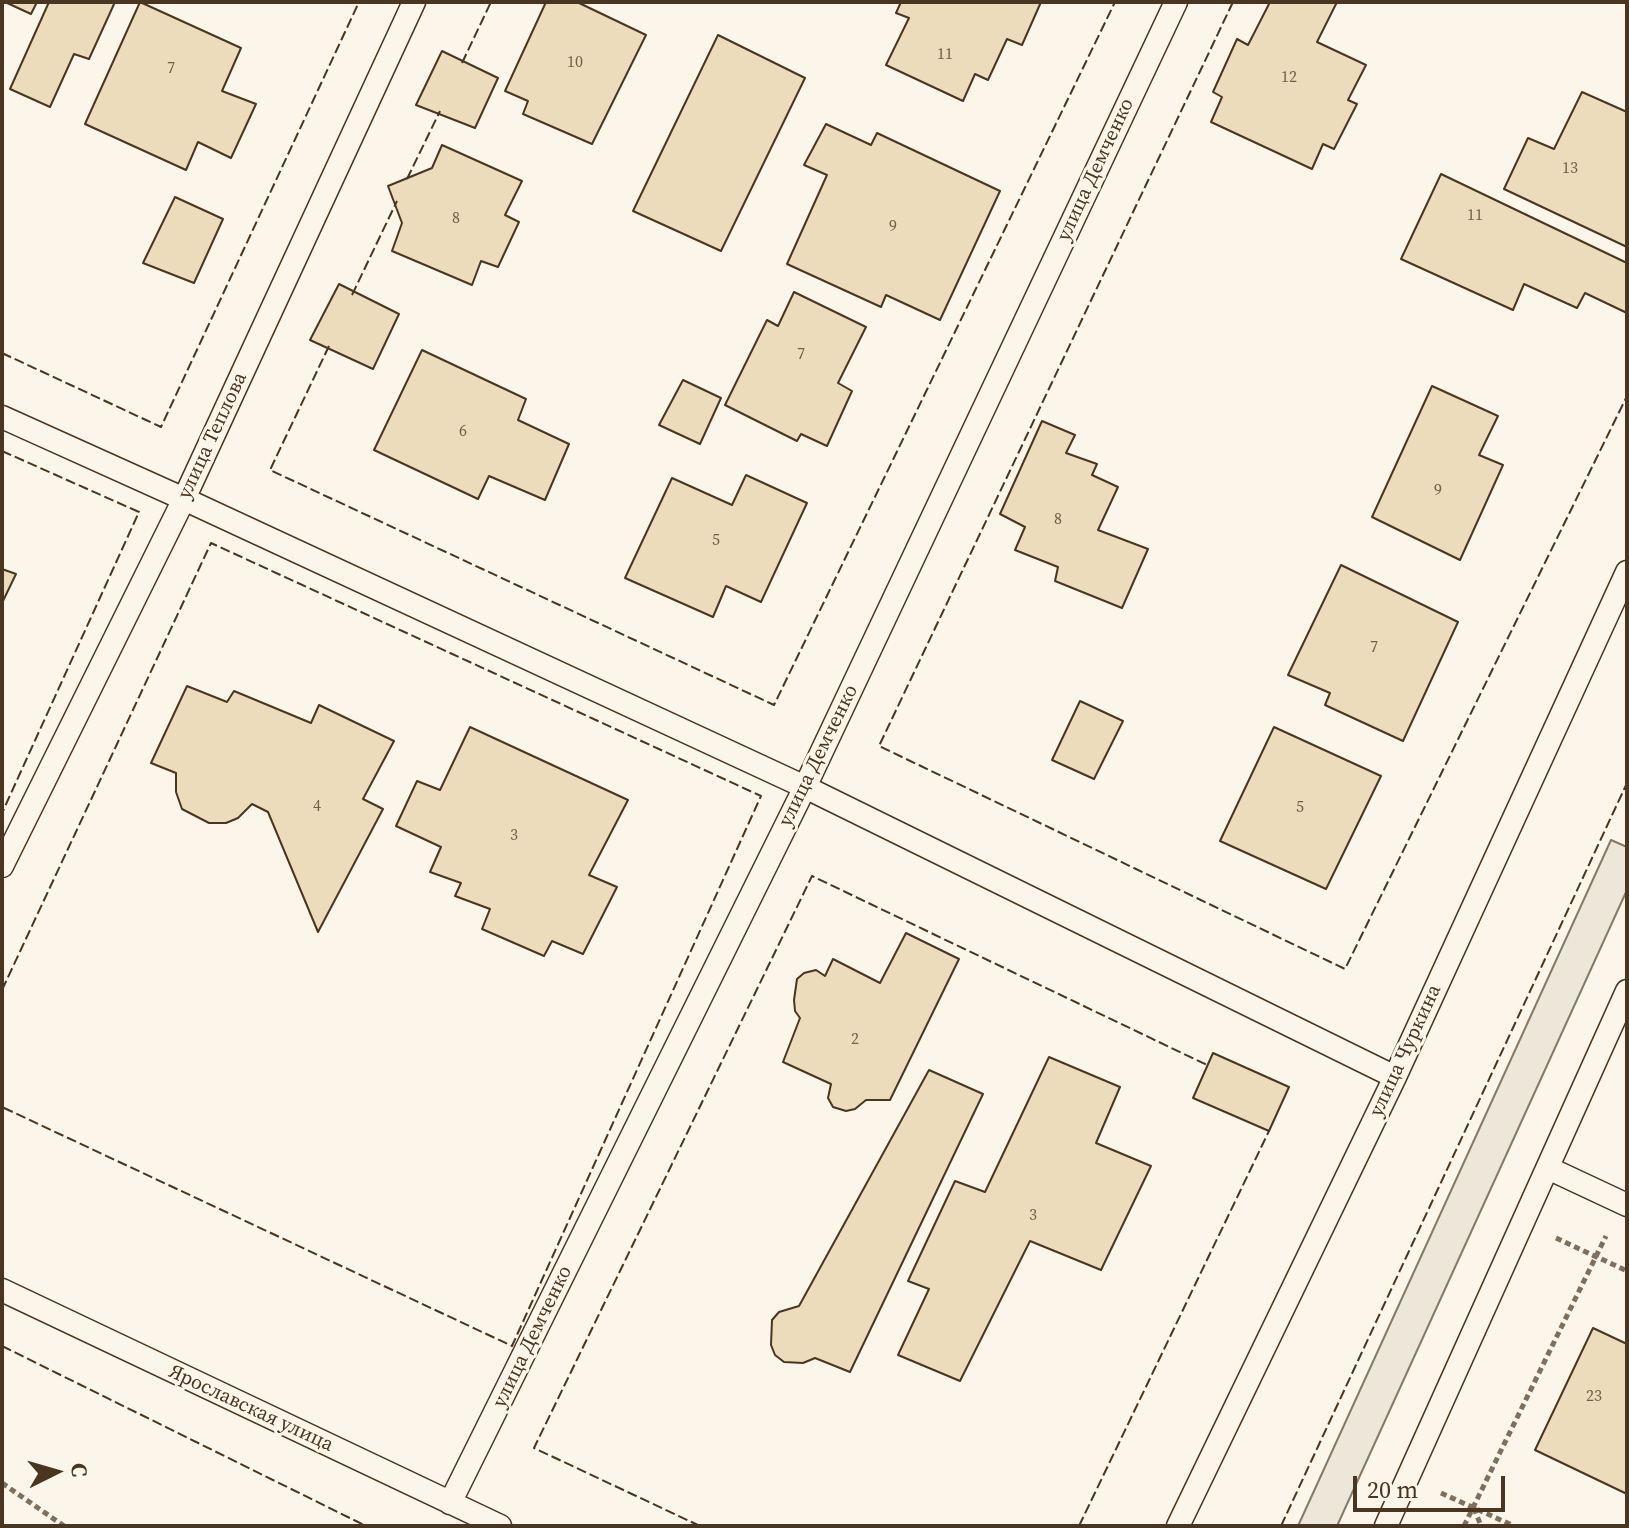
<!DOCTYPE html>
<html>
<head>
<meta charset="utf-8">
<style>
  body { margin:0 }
  #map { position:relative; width:1629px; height:1528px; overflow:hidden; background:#fbf6e9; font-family:"Source Serif 4",serif }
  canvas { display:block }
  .frame { position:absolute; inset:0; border:4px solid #4a3520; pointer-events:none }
  .north { position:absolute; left:16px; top:1432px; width:80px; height:80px; -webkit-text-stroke:6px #fbf6e9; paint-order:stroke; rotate:85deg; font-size:22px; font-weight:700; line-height:32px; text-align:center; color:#4a3520 }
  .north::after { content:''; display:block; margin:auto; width:28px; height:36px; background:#4a3520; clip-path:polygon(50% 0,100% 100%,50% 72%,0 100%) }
  .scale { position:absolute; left:1353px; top:1476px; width:152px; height:36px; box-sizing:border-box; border:4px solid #4a3520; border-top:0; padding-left:10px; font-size:24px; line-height:28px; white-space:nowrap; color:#4a3520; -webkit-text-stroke:6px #fbf6e9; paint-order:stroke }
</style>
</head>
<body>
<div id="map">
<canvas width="1629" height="1528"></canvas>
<div class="frame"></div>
<div class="north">С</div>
<div class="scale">20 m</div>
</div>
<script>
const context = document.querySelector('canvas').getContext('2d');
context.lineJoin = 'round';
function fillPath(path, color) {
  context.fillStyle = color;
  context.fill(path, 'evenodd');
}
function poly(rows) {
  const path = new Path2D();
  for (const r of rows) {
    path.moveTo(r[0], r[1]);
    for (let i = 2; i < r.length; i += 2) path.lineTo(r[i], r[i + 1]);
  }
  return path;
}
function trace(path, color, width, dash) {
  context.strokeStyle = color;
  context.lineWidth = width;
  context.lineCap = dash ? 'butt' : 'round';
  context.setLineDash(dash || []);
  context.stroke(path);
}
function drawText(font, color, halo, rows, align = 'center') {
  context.font = font + ' "Source Serif 4",serif';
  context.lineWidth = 6;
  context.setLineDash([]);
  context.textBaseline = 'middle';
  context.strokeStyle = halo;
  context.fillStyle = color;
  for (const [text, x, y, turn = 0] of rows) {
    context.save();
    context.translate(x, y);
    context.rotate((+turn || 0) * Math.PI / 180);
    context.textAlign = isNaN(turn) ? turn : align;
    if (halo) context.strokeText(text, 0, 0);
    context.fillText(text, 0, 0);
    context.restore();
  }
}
const parking = poly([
  [1611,840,1627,847,1627,890,1337,1526,1298,1526,1611,840]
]);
fillPath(parking, '#ede7d9');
trace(parking, '#887966', 2);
const building = poly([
  [5,2,37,2,31,14,5,2],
  [49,2,115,2,89,59,74,54,50,107,10,89,49,2],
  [140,2,241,48,222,91,256,104,231,158,198,142,186,170,85,124,140,2],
  [546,2,577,2,646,35,592,144,523,114,528,101,505,91,546,2],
  [901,2,1041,2,1022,45,1007,39,988,80,975,74,963,101,886,65,909,18,896,13,901,2],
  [1270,2,1337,2,1317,42,1366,65,1348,100,1357,104,1334,149,1323,144,1312,169,1211,122,1222,97,1213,92,1237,39,1248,45,1270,2],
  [718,35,805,78,721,251,633,211,718,35],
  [442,51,498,78,475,128,416,105,442,51],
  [1582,92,1627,112,1627,247,1504,189,1528,138,1554,149,1582,92],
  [826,124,871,145,877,133,1000,191,940,320,886,295,881,307,787,264,827,175,804,165,826,124],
  [442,145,522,181,505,215,519,222,498,267,481,261,472,285,392,251,402,223,388,186,432,168,442,145],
  [1441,174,1627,263,1627,313,1585,293,1577,308,1524,284,1513,310,1401,259,1441,174],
  [175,197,223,219,194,283,143,263,175,197],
  [339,284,399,314,373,369,310,340,339,284],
  [794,292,866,327,838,383,852,391,827,446,801,434,797,441,725,405,767,320,778,326,794,292],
  [422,350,526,399,518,420,569,444,545,500,489,476,478,499,374,450,422,350],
  [683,380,721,398,700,444,659,425,683,380],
  [1432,386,1498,416,1479,455,1503,465,1460,560,1372,517,1432,386],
  [1042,421,1075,435,1066,453,1097,464,1092,475,1118,487,1098,530,1148,549,1122,608,1055,581,1058,567,1015,550,1025,527,1000,514,1042,421],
  [746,475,807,503,761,602,726,586,713,617,625,578,672,478,732,505,746,475],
  [1341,565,1458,622,1403,741,1325,705,1330,693,1288,675,1341,565],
  [2,569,16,574,2,603,2,569],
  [187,686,227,702,234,691,311,723,319,705,394,741,363,799,383,809,318,932,268,812,252,804,238,818,226,823,209,823,182,809,176,792,176,773,151,763,187,686],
  [1080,701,1123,721,1094,779,1052,760,1080,701],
  [470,727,628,800,589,875,617,887,583,954,552,941,544,956,482,929,490,909,455,896,461,883,430,872,441,847,396,826,417,781,440,790,470,727],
  [1274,727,1381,776,1326,889,1220,841,1274,727],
  [906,933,959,959,890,1100,866,1100,855,1109,846,1111,833,1107,828,1098,831,1084,783,1062,800,1018,795,1011,794,1000,797,979,804,973,816,970,825,976,833,959,880,983,906,933],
  [1213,1053,1289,1087,1269,1131,1193,1098,1213,1053],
  [1049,1057,1120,1087,1096,1143,1151,1166,1101,1270,1030,1241,960,1381,898,1355,929,1289,908,1281,955,1181,985,1192,1049,1057],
  [929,1070,983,1094,850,1372,815,1358,803,1363,784,1362,775,1355,771,1345,772,1320,779,1312,799,1306,929,1070],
  [1593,1328,1627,1344,1627,1494,1535,1450,1593,1328]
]);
fillPath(building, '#ecdcbc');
trace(building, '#4a3520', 2);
const service = poly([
  [2,417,184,499,805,787,1395,1077],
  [2,866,184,499,414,2],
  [1548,1168,1627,1205],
  [2,1290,500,1526],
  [450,1503,805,787,1176,2],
  [1178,1526,1395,1077,1627,572],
  [1386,1526,1627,991]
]);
trace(service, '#4a3520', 25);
trace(poly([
  [1556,1238,1627,1271],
  [2,1483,64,1526],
  [1441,1493,1514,1526],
  [1474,1508,1481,1526],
  [1464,1526,1606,1236]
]), '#7f6f5c', 5, [6, 4]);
trace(service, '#fbf6e9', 22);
trace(poly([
  [1233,2,879,746,1345,969,1627,396],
  [462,63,491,2],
  [407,179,440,111],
  [352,295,397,201],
  [329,346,270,470,774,705,1115,2],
  [2,353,161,427,359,2],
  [2,451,139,512,2,813],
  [2,990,211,543,761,796,512,1346,2,1107],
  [2,1346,366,1526],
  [700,1526,534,1448,812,876,1207,1065],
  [1079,1526,1269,1131],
  [1281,1526,1627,783]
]), '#4a3520', 2, [10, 4]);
drawText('16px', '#725f47', null, [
  ["11",945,55],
  ["10",575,63],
  ["7",171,69],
  ["12",1289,78],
  ["13",1570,169],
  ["11",1475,216],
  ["8",456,219],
  ["9",893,227],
  ["7",801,355],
  ["6",463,432],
  ["9",1438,491],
  ["8",1058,520],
  ["5",716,541],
  ["7",1374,648],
  ["4",317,807],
  ["5",1300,808],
  ["3",514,836],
  ["2",855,1040],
  ["3",1033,1216],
  ["23",1594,1397]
]);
drawText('20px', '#4a3520', '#fbf6e9', [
  ["улица Демченко",1096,170,-65],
  ["улица Теплова",213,436,-65],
  ["улица Демченко",819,756,-64],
  ["улица Чуркина",1406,1051,-65],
  ["улица Демченко",533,1337,-64],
  ["Ярославская улица",251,1409,25]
]);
</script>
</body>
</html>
